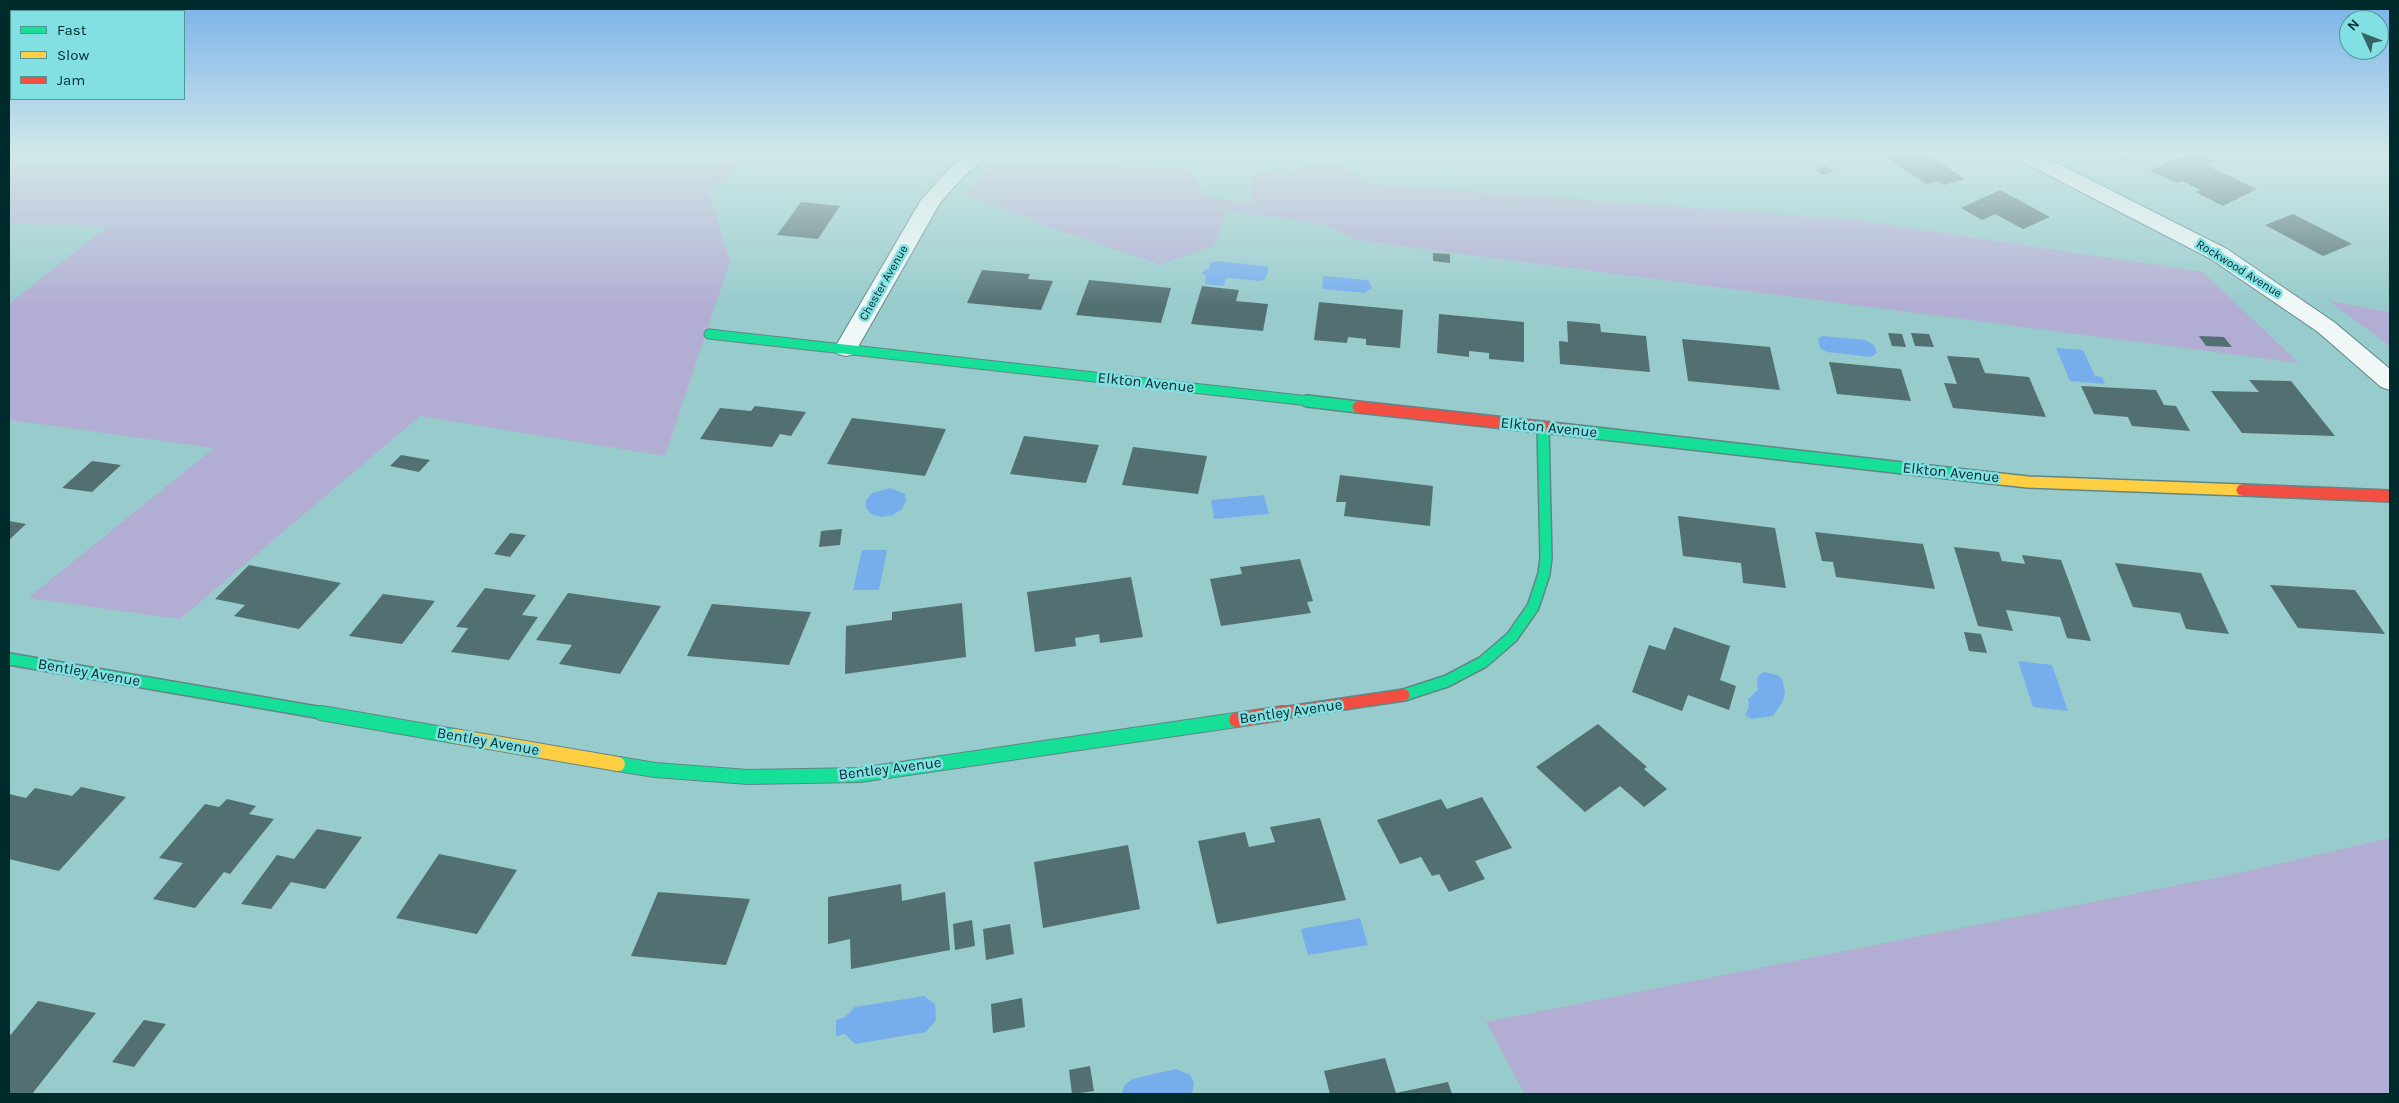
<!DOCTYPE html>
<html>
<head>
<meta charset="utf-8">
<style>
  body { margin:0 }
  #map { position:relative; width:2399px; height:1103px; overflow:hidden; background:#98cbcc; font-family:Karla,sans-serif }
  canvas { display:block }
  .frame { position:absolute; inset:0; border:10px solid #002b2c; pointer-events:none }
  .legend { position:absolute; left:10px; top:10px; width:175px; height:90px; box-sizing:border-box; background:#82dfe2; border:1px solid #4e9799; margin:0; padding:6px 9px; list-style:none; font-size:15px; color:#002b2c }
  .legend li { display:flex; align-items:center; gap:10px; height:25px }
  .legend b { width:25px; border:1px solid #4e9799 }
  .north { position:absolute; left:2339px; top:10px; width:50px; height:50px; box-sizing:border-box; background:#82dfe2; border:1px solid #4e9799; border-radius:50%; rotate:313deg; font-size:14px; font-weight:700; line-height:20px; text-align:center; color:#002b2c }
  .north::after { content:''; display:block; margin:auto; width:18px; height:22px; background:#356364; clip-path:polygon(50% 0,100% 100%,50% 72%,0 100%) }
</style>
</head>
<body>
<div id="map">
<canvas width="2399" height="1103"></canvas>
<div class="frame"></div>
<ul class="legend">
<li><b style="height:6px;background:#16e098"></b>Fast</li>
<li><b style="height:6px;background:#ffcf43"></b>Slow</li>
<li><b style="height:6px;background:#f24e42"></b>Jam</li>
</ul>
<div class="north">N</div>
</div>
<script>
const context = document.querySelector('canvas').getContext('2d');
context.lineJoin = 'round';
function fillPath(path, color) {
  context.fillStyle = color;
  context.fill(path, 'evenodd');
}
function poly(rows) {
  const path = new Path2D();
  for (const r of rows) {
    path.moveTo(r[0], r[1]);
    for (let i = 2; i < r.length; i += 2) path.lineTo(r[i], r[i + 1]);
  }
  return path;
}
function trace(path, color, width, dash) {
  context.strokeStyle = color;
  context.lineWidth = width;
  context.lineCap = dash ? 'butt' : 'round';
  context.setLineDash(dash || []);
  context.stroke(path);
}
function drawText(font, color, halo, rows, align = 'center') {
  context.font = font + ' Karla,sans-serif';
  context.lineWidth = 5;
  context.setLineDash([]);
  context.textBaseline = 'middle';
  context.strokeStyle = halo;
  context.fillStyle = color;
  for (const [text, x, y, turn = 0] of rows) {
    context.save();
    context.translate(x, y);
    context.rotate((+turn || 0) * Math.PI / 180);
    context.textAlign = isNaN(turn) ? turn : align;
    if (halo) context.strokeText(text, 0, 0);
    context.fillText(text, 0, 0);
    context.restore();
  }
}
fillPath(poly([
  [9,152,755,152,709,192,730,261,665,456,420,416,180,619,28,598,214,448,9,420,9,304,109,225,9,224],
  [1012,152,1083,152,1107,167,1189,169,1205,196,1251,203,1252,176,1338,162,1371,184,1857,220,2203,272,2299,363,1356,240,1324,224,1227,211,1214,246,1160,264,1063,232,965,194,990,166],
  [2329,301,2390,312,2390,346],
  [2390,838,2390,1094,1525,1094,1486,1022,2239,873]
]), '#b2add3');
fillPath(poly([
  [1267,152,1305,154,1304,164,1266,162],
  [1216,261,1264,266,1269,268,1265,279,1260,281,1228,278,1225,280,1224,286,1205,284,1206,276,1202,274,1204,270,1209,269,1210,263],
  [1323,276,1368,280,1372,289,1366,291,1366,293,1322,289],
  [1823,336,1865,340,1874,345,1877,353,1871,357,1827,352,1820,348,1818,339],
  [2056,348,2083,350,2095,376,2102,377,2105,384,2070,381],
  [890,488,905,494,906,501,902,509,893,515,881,517,871,514,866,508,866,500,872,493],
  [1264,495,1269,514,1214,519,1211,500],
  [862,550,887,550,879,590,853,590],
  [2018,661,2052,665,2068,711,2033,707],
  [1764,672,1777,675,1782,679,1785,693,1783,701,1773,716,1751,719,1745,715,1749,707,1748,699,1758,690,1757,679,1759,675],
  [1360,918,1368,945,1308,955,1301,929],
  [924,996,935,1004,936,1020,926,1032,855,1044,845,1034,836,1036,836,1020,845,1017,855,1007],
  [1176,1069,1190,1075,1194,1082,1192,1094,1122,1094,1124,1086,1132,1079]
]), '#76aeed');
fillPath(poly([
  [1883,152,1924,152,1965,179,1944,185,1937,181,1926,184,1880,153],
  [2109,152,2143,152,2125,160],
  [2190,152,2197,152,2215,161,2206,165,2257,189,2223,206,2195,192,2200,190,2182,181,2177,183,2150,171],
  [1825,166,1834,172,1822,175,1815,169],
  [2000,190,2050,217,2023,229,1995,214,1982,220,1961,208],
  [801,202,840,206,818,239,777,235],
  [2293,214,2352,244,2323,256,2265,225],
  [1433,253,1450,254,1450,263,1433,261],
  [982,270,1030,274,1028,279,1053,281,1041,310,967,303],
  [1089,280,1171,288,1161,323,1076,315],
  [1202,286,1239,290,1236,301,1268,304,1263,331,1191,324],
  [1319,302,1403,310,1400,348,1366,345,1366,339,1348,337,1347,343,1314,340],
  [1439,314,1524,322,1524,362,1489,359,1489,353,1469,351,1469,357,1437,353],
  [1567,321,1600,324,1601,332,1646,336,1650,372,1560,364,1559,341,1568,342],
  [1888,333,1902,334,1906,347,1892,346],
  [1911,333,1929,334,1934,347,1915,346],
  [2199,336,2224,337,2232,347,2206,346],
  [1682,339,1770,347,1780,390,1688,381],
  [1947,356,1979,358,1985,373,2029,377,2046,417,1953,408,1944,383,1957,384],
  [1829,362,1901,369,1911,401,1837,394],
  [2249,380,2291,381,2335,436,2242,433,2211,391,2259,392],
  [2081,386,2156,390,2164,405,2176,406,2190,431,2132,426,2128,417,2094,414],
  [755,406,806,412,791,436,780,434,772,447,700,439,720,408,751,411],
  [852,418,946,429,925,476,827,464],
  [1024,436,1099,445,1086,483,1010,474],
  [1133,447,1207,456,1198,494,1122,485],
  [401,455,430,460,419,472,390,466],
  [92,461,121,465,92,492,62,488],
  [1340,475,1433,486,1430,526,1344,516,1346,502,1336,502],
  [1678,516,1775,528,1786,588,1743,583,1741,563,1683,556],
  [9,521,26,524,9,540],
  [842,529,840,545,819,547,821,531],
  [1815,532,1923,544,1935,589,1836,577,1833,562,1822,561],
  [510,533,526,535,510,557,494,554],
  [1954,547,1999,552,2002,561,2025,564,2022,555,2061,560,2091,641,2067,638,2060,617,2006,610,2013,631,1978,626],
  [1300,559,1313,601,1307,602,1311,613,1221,626,1210,579,1242,574,1240,567],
  [2115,563,2201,573,2229,634,2186,629,2180,613,2133,607],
  [249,565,341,583,299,629,234,616,245,605,215,599],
  [1131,577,1143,637,1100,643,1099,634,1075,638,1076,646,1035,652,1027,592],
  [2270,585,2355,590,2385,634,2298,628],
  [485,588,536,595,522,615,538,617,509,660,451,652,468,628,456,627],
  [568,593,661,606,620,674,559,664,572,645,536,640],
  [383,594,435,601,402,644,349,636],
  [962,603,966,657,845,674,846,626,892,620,892,612],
  [712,604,811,612,789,665,687,656],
  [1674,627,1730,646,1720,680,1736,686,1729,710,1688,695,1682,711,1632,692,1649,645,1665,650],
  [1964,632,1981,634,1987,653,1969,651],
  [1598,724,1647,767,1644,769,1667,789,1644,807,1620,786,1585,812,1536,767],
  [81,787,126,797,59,871,9,859,9,794,26,798,35,788,72,796],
  [1482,797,1512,848,1475,861,1485,879,1449,892,1439,874,1432,876,1421,857,1400,864,1377,820,1441,799,1447,809],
  [227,799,256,806,249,814,274,819,230,874,224,872,195,908,153,899,183,863,159,858,205,804,219,807],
  [1320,818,1346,900,1217,924,1198,841,1245,832,1249,847,1275,842,1270,827],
  [317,829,362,837,325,889,291,882,271,909,241,904,277,855,294,859],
  [1128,845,1140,909,1043,928,1034,862],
  [439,854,517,870,477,934,396,918],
  [901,884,902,901,945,892,950,950,851,969,850,939,828,944,828,897],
  [658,892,750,899,726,965,631,956],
  [972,920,975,946,955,950,953,924],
  [1010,924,1014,954,986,960,983,929],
  [1022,998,1025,1027,993,1033,991,1004],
  [38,1001,96,1013,32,1094,9,1094,9,1037],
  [144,1020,166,1024,134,1067,112,1062],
  [1385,1058,1396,1093,1448,1082,1452,1094,1330,1094,1324,1071],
  [1090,1066,1094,1091,1072,1094,1069,1070]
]), '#526f71');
const street = poly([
  [970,152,992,152,962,178,940,203,854,354,846,356,838,354,834,349,921,200,948,170,970,152],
  [2009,152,2035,152,2227,249,2334,322,2390,369,2390,390,2381,387,2318,332,2211,259,2012,156,2009,152]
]);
const fastFar2 = poly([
  [709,334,1318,402]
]);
const fastFar1 = poly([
  [1307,401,1358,407],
  [1569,430,1991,478],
  [9,659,328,714],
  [1404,695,1447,681,1483,662,1512,637,1533,607,1544,574,1546,558,1543,427]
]);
const fast = poly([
  [321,713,454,736],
  [618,764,655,770,748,777,860,775,1236,720]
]);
const slowFar1 = poly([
  [1991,478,2028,482,2242,490]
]);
const slow = poly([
  [454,736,618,764]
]);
const jamFar1 = poly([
  [1358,407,1569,430],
  [2242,490,2390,496],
  [1275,714,1404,695]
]);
const jam = poly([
  [1236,720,1283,713]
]);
trace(street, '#608687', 2);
trace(fastFar2, '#608687', 11);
trace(fastFar1, '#608687', 14);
trace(fast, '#608687', 16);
trace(slowFar1, '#608687', 14);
trace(slow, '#608687', 16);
trace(jamFar1, '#608687', 14);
trace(jam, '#608687', 16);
fillPath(street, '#f0f7f7');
trace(fastFar2, '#16e098', 9);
trace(fastFar1, '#16e098', 11);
trace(fast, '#16e098', 14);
trace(slowFar1, '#ffcf43', 11);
trace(slow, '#ffcf43', 14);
trace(jamFar1, '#f24e42', 11);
trace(jam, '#f24e42', 14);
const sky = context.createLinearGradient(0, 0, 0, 307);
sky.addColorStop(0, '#7ab2ea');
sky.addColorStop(0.5, '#d1e8e8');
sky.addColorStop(1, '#d1e8e800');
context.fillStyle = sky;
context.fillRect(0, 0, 2399, 307);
drawText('12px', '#002b2c', '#82dfe2', [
  ["Rockwood Avenue",2239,269,32],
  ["Chester Avenue",884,283,-60]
]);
drawText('15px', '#002b2c', '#82dfe2', [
  ["Elkton Avenue",1146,383,6],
  ["Elkton Avenue",1549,428,6],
  ["Elkton Avenue",1951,473,6],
  ["Bentley Avenue",89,673,10],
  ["Bentley Avenue",1291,712,-8],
  ["Bentley Avenue",488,742,10],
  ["Bentley Avenue",890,769,-7]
]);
</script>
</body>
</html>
